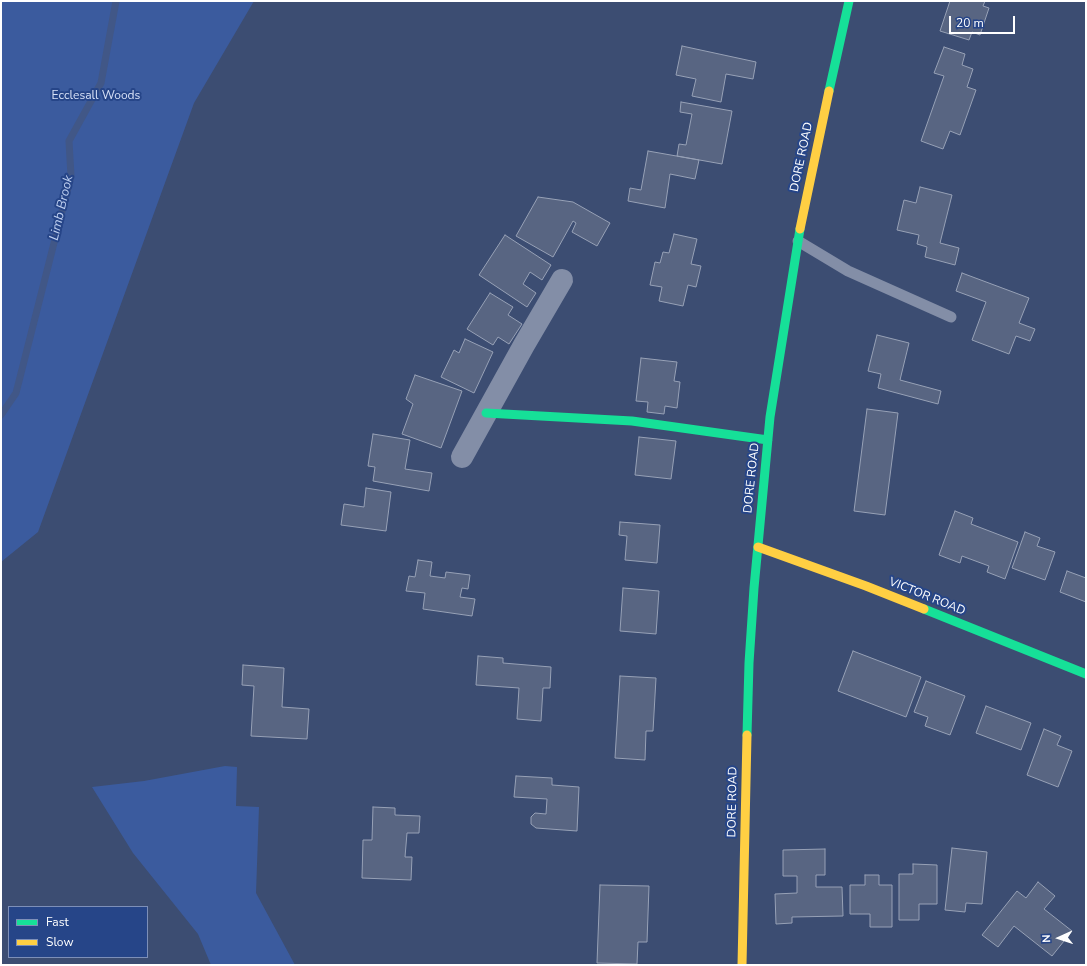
<!DOCTYPE html>
<html>
<head>
<meta charset="utf-8">
<style>
  body { margin:0 }
  #map { position:relative; width:1087px; height:966px; overflow:hidden; background:#3c4d72; font-family:"Nunito Sans",sans-serif }
  canvas { display:block }
  .frame { position:absolute; inset:0; border:2px solid #fff; pointer-events:none }
  .legend { position:absolute; left:8px; top:906px; width:140px; height:52px; box-sizing:border-box; background:#264588; border:1px solid #7d8fb8; margin:0; padding:5px 7px; list-style:none; font-size:12px; color:#fff }
  .legend li { display:flex; align-items:center; gap:8px; height:20px }
  .legend b { width:20px; border:1px solid #7d8fb8 }
  .north { position:absolute; left:1039px; top:918px; width:40px; height:40px; -webkit-text-stroke:3px #264588; paint-order:stroke; rotate:267deg; font-size:11px; font-weight:700; line-height:16px; text-align:center; color:#fff }
  .north::after { content:''; display:block; margin:auto; width:14px; height:18px; background:#fff; clip-path:polygon(50% 0,100% 100%,50% 72%,0 100%) }
  .scale { position:absolute; left:949px; top:16px; width:66px; height:18px; box-sizing:border-box; border:2px solid #fff; border-top:0; padding-left:5px; font-size:12px; line-height:14px; white-space:nowrap; color:#fff; -webkit-text-stroke:3px #264588; paint-order:stroke }
</style>
</head>
<body>
<div id="map">
<canvas width="1087" height="966"></canvas>
<div class="frame"></div>
<ul class="legend">
<li><b style="height:5px;background:#16e098"></b>Fast</li>
<li><b style="height:5px;background:#ffcf43"></b>Slow</li>
</ul>
<div class="north">N</div>
<div class="scale">20 m</div>
</div>
<script>
const context = document.querySelector('canvas').getContext('2d');
context.lineJoin = 'round';
function fillPath(path, color) {
  context.fillStyle = color;
  context.fill(path, 'evenodd');
}
function poly(rows) {
  const path = new Path2D();
  for (const r of rows) {
    path.moveTo(r[0], r[1]);
    for (let i = 2; i < r.length; i += 2) path.lineTo(r[i], r[i + 1]);
  }
  return path;
}
function trace(path, color, width, dash) {
  context.strokeStyle = color;
  context.lineWidth = width;
  context.lineCap = dash ? 'butt' : 'round';
  context.setLineDash(dash || []);
  context.stroke(path);
}
function drawText(font, color, halo, rows, align = 'center') {
  context.font = font + ' "Nunito Sans",sans-serif';
  context.lineWidth = 4;
  context.setLineDash([]);
  context.textBaseline = 'middle';
  context.strokeStyle = halo;
  context.fillStyle = color;
  for (const [text, x, y, turn = 0] of rows) {
    context.save();
    context.translate(x, y);
    context.rotate((+turn || 0) * Math.PI / 180);
    context.textAlign = isNaN(turn) ? turn : align;
    if (halo) context.strokeText(text, 0, 0);
    context.fillText(text, 0, 0);
    context.restore();
  }
}
fillPath(poly([
  [1,1,254,1,194,103,38,532,1,562],
  [225,766,237,767,236,806,259,807,256,893,295,965,211,965,198,934,133,853,92,787,144,781]
]), '#3b5b9e');
trace(poly([
  [1,415,16,393,71,176,69,141,101,83,116,1]
]), '#415787', 7);
const building = poly([
  [950,1,985,1,983,6,989,8,980,35,972,32,969,40,940,31,950,1],
  [682,46,756,62,753,79,726,74,721,102,692,96,696,79,676,75,682,46],
  [944,47,965,54,962,65,973,69,967,87,976,90,960,135,950,131,943,149,921,141,944,76,934,73,944,47],
  [681,102,732,111,722,164,677,156,679,144,686,145,692,114,680,112,681,102],
  [648,151,699,160,695,179,670,174,665,208,628,201,630,188,641,190,648,151],
  [920,187,952,195,940,243,959,248,955,265,925,257,927,247,917,244,919,235,897,230,904,200,916,203,920,187],
  [538,197,573,202,610,223,597,246,572,232,576,223,573,221,553,257,516,236,538,197],
  [674,234,697,239,691,264,701,266,696,287,688,285,683,306,659,301,662,287,650,285,655,262,660,263,663,252,669,253,674,234],
  [505,235,551,265,542,280,530,272,523,284,536,293,527,307,479,275,505,235],
  [962,273,1029,298,1019,323,1035,329,1030,341,1016,336,1009,354,972,340,986,302,956,291,962,273],
  [490,293,513,307,508,315,522,324,509,344,498,337,493,345,467,329,490,293],
  [877,335,909,343,900,380,941,391,938,404,878,388,881,374,868,371,877,335],
  [465,339,493,352,474,393,441,377,454,350,459,353,465,339],
  [641,358,677,362,674,381,680,382,677,408,665,406,664,414,647,412,648,402,636,401,641,358],
  [415,375,462,391,441,448,402,434,413,404,406,399,415,375],
  [867,409,898,413,885,515,854,511,867,409],
  [373,434,410,440,405,469,432,473,429,491,373,481,375,467,368,466,373,434],
  [639,437,676,441,671,479,635,475,639,437],
  [366,488,391,492,386,531,341,525,344,504,364,507,366,488],
  [955,511,973,518,971,524,1018,542,1005,579,987,572,989,566,962,556,960,563,939,555,955,511],
  [620,522,660,525,657,563,625,560,627,536,619,535,620,522],
  [1025,532,1040,538,1037,546,1055,552,1045,580,1012,568,1025,532],
  [418,560,432,562,430,576,445,578,446,572,470,575,468,589,462,588,460,597,475,599,472,616,423,609,425,593,406,591,409,576,415,577,418,560],
  [1067,571,1086,578,1086,602,1060,592,1067,571],
  [623,588,659,591,656,634,620,631,623,588],
  [853,651,921,677,906,717,838,691,853,651],
  [478,656,503,658,503,663,551,667,550,688,543,688,541,721,517,719,519,688,476,685,478,656],
  [243,665,284,668,282,707,309,709,307,739,251,736,254,686,242,685,243,665],
  [620,676,656,678,653,731,646,731,645,760,615,758,620,676],
  [926,681,965,696,950,735,925,726,928,717,914,712,926,681],
  [986,706,1031,723,1021,750,976,733,986,706],
  [1044,729,1061,736,1057,745,1072,751,1058,787,1027,775,1044,729],
  [516,776,552,778,552,785,579,787,577,831,536,828,531,824,531,817,535,813,546,814,547,799,514,797,516,776],
  [373,807,395,808,395,815,420,816,419,833,407,833,405,857,412,857,411,880,362,878,363,840,372,840,373,807],
  [952,848,987,852,982,904,966,903,965,912,945,910,952,848],
  [825,849,825,875,816,875,816,887,842,887,843,916,792,917,792,923,776,924,775,894,797,893,797,876,783,876,783,850,825,849],
  [913,864,937,865,937,904,919,904,919,920,899,920,899,874,913,874,913,864],
  [865,875,879,875,879,885,892,885,892,927,870,927,870,914,850,914,850,885,865,885,865,875],
  [1038,882,1055,896,1044,909,1072,931,1052,956,1014,926,998,947,982,935,1017,891,1026,898,1038,882],
  [600,885,649,886,647,942,638,942,637,964,597,963,600,885]
]);
fillPath(building, '#586582');
trace(building, '#97a1b6', 1);
trace(poly([
  [798,241,848,271,951,317]
]), '#838ea7', 11);
trace(poly([
  [462,457,524,345,562,280]
]), '#838ea7', 22);
trace(poly([
  [829,91,849,1],
  [486,413,632,421,768,440],
  [924,609,1086,674],
  [747,735,749,663,754,588,770,417,800,229]
]), '#16e098', 9);
trace(poly([
  [800,229,829,91],
  [758,547,866,586,924,609],
  [742,965,747,735]
]), '#ffcf43', 9);
drawText('12px', '#d7e1f7', '#264588', [
  ["Ecclesall Woods",96,96]
]);
drawText('12px', '#fff', '#264588', [
  ["DORE ROAD",802,157,-78],
  ["DORE ROAD",752,478,-84],
  ["VICTOR ROAD",927,597,22],
  ["DORE ROAD",733,802,-89]
]);
drawText('italic 13px', '#becff0', '#264588', [
  ["Limb Brook",62,208,-77]
]);
</script>
</body>
</html>
